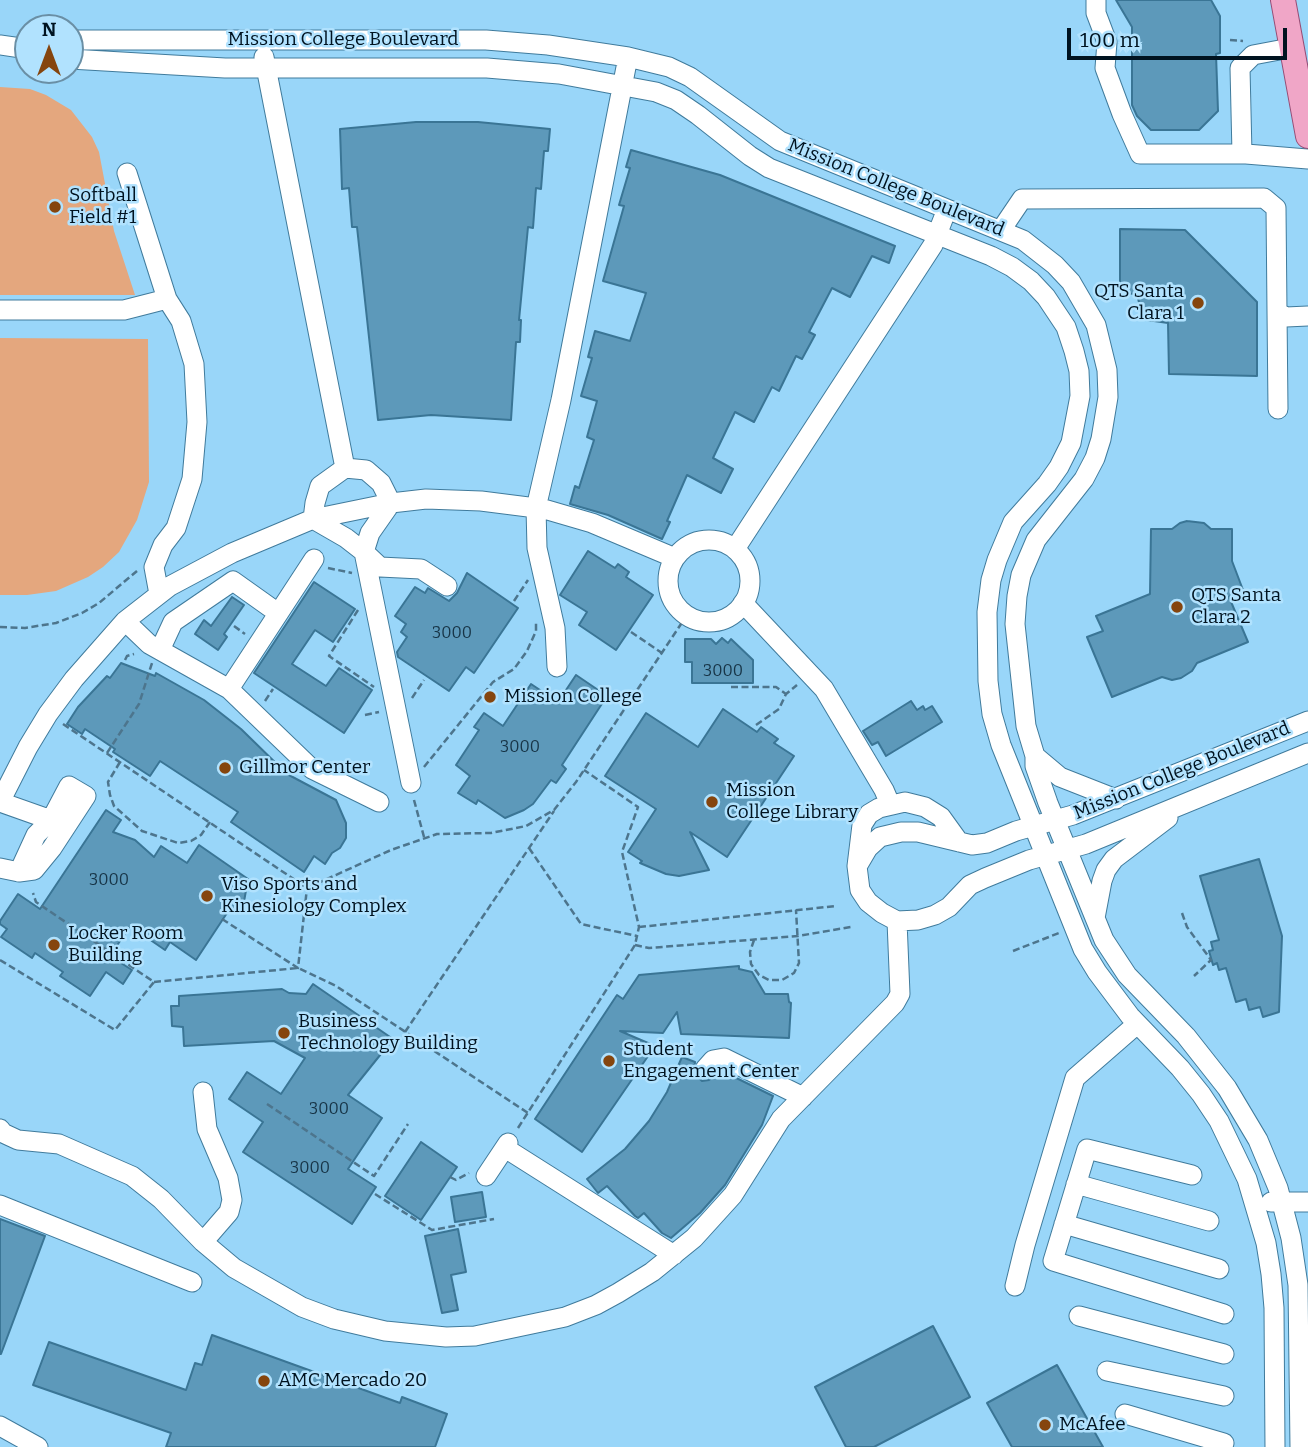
<!DOCTYPE html>
<html>
<head>
<meta charset="utf-8">
<style>
  body { margin:0 }
  #map { position:relative; width:1308px; height:1447px; overflow:hidden; background:#99d6f9; font-family:Bitter,serif }
  canvas { display:block }
  .north { position:absolute; left:14px; top:14px; width:70px; height:70px; box-sizing:border-box; background:#b1e2fe; border:2px solid #6a8fa5; border-radius:50%; rotate:0deg; font-size:19px; font-weight:700; line-height:28px; text-align:center; color:#001320 }
  .north::after { content:''; display:block; margin:auto; width:24px; height:32px; background:#85450e; clip-path:polygon(50% 0,100% 100%,50% 72%,0 100%) }
  .scale { position:absolute; left:1067px; top:28px; width:220px; height:32px; box-sizing:border-box; border:4px solid #001320; border-top:0; padding-left:9px; font-size:21px; line-height:24px; white-space:nowrap; color:#001320; -webkit-text-stroke:5px #b1e2fe; paint-order:stroke }
</style>
</head>
<body>
<div id="map">
<canvas width="1308" height="1447"></canvas>
<div class="north">N</div>
<div class="scale">100 m</div>
</div>
<script>
const context = document.querySelector('canvas').getContext('2d');
context.lineJoin = 'round';
function fillPath(path, color) {
  context.fillStyle = color;
  context.fill(path, 'evenodd');
}
function poly(rows) {
  const path = new Path2D();
  for (const r of rows) {
    if (r.length === 3) {
      path.moveTo(r[0] + r[2], r[1]);
      path.arc(r[0], r[1], r[2], 0, 2 * Math.PI);
      continue;
    }
    path.moveTo(r[0], r[1]);
    for (let i = 2; i < r.length; i += 2) path.lineTo(r[i], r[i + 1]);
  }
  return path;
}
function trace(path, color, width, dash) {
  context.strokeStyle = color;
  context.lineWidth = width;
  context.lineCap = dash ? 'butt' : 'round';
  context.setLineDash(dash || []);
  context.stroke(path);
}
function drawText(font, color, halo, rows, align = 'center') {
  context.font = font + ' Bitter,serif';
  context.lineWidth = 5;
  context.setLineDash([]);
  context.textBaseline = 'middle';
  context.strokeStyle = halo;
  context.fillStyle = color;
  for (const [text, x, y, turn = 0] of rows) {
    context.save();
    context.translate(x, y);
    context.rotate((+turn || 0) * Math.PI / 180);
    context.textAlign = isNaN(turn) ? turn : align;
    if (halo) context.strokeText(text, 0, 0);
    context.fillText(text, 0, 0);
    context.restore();
  }
}
fillPath(poly([
  [0,87,30,89,46,95,71,110,92,137,99,152,114,231,135,295,0,295],
  [0,338,148,339,149,482,137,520,119,552,103,567,88,577,56,591,27,595,0,595]
]), '#e4a77e');
const building = poly([
  [1116,0,1211,0,1220,16,1220,53,1216,54,1218,111,1199,130,1151,130,1137,116,1132,105,1132,27,1116,0],
  [416,122,478,122,550,129,548,151,544,151,541,189,536,188,533,228,528,227,519,320,521,320,520,342,516,342,511,420,431,415,378,420,357,227,352,227,349,188,342,189,340,129,416,122],
  [631,150,720,175,895,246,889,263,872,256,850,297,832,288,809,332,815,335,802,359,796,356,779,391,772,387,754,422,735,412,713,458,733,469,721,493,687,475,667,521,670,522,662,539,608,515,570,504,575,486,579,488,594,440,587,437,597,401,581,396,592,358,588,357,595,331,630,341,646,293,603,281,624,206,619,205,630,168,626,167,631,150],
  [1120,229,1185,230,1257,302,1257,376,1169,374,1168,323,1147,320,1141,311,1137,294,1120,293,1120,229],
  [1187,521,1204,523,1211,529,1232,529,1232,561,1243,590,1229,597,1248,642,1197,663,1192,671,1181,678,1172,680,1162,677,1112,697,1087,637,1103,631,1096,616,1150,594,1151,529,1172,529,1180,523,1187,521],
  [588,551,615,568,618,564,629,572,626,577,653,595,616,650,579,625,587,612,560,595,588,551],
  [467,573,518,608,474,673,466,667,449,691,398,657,397,652,407,637,401,632,406,624,395,616,415,587,425,593,428,588,449,601,457,593,467,573],
  [314,582,355,609,333,642,315,630,292,664,326,686,339,668,372,690,344,733,254,673,314,582],
  [232,597,244,605,224,634,227,637,218,650,195,634,204,620,211,626,232,597],
  [722,638,728,643,731,639,753,660,753,683,692,683,692,662,685,662,685,639,711,639,716,644,722,638],
  [121,663,155,676,156,673,204,700,241,729,287,774,336,800,346,823,346,838,340,848,332,853,325,864,314,856,304,872,231,822,238,812,160,761,150,776,113,752,115,749,85,729,82,734,67,724,78,707,107,676,110,678,121,663],
  [576,675,607,696,562,765,566,769,556,783,551,780,533,804,524,810,505,818,478,800,476,804,458,793,470,776,456,765,479,730,474,727,484,713,503,726,531,684,558,702,576,675],
  [911,701,917,710,923,706,925,710,932,706,942,722,886,756,878,742,872,745,863,731,911,701],
  [723,709,757,732,761,727,778,739,774,743,794,756,727,857,690,832,709,870,679,876,666,874,640,863,642,861,628,852,656,809,605,776,646,713,698,747,723,709],
  [106,810,121,820,113,832,135,840,154,857,161,846,187,863,199,845,248,879,242,913,229,910,196,960,170,942,165,950,130,926,110,956,132,970,123,984,106,972,90,996,60,976,63,972,35,953,32,958,1,937,7,929,0,924,0,921,18,894,40,909,106,810],
  [1259,859,1282,936,1279,1012,1263,1017,1260,1007,1249,1010,1246,999,1236,1002,1226,968,1219,970,1217,963,1213,965,1209,951,1213,950,1211,942,1219,940,1200,876,1259,859],
  [739,966,739,969,752,972,765,994,788,994,789,1002,791,1003,789,1038,681,1034,677,1012,663,1033,620,1031,655,1046,582,1152,535,1119,617,995,623,999,639,975,739,966],
  [313,984,393,1039,348,1095,382,1118,348,1169,376,1187,352,1224,243,1152,263,1122,229,1099,247,1072,281,1094,305,1058,274,1041,184,1046,183,1027,172,1026,171,1006,179,1006,179,996,282,989,289,993,306,994,313,984],
  [682,1057,695,1062,694,1073,702,1081,709,1080,722,1071,773,1096,762,1125,725,1185,700,1213,671,1238,662,1233,644,1213,638,1218,635,1216,607,1186,598,1193,587,1179,625,1149,649,1121,667,1092,682,1057],
  [421,1142,457,1167,421,1220,385,1196,421,1142],
  [482,1192,486,1217,455,1222,451,1197,482,1192],
  [0,1219,45,1236,1,1354,0,1354,0,1219],
  [458,1229,466,1272,451,1275,458,1310,442,1313,425,1236,458,1229],
  [933,1326,970,1397,874,1447,846,1447,815,1387,933,1326],
  [212,1335,400,1403,402,1397,447,1414,435,1447,166,1447,171,1433,33,1385,49,1342,186,1390,195,1363,202,1365,212,1335],
  [1057,1365,1103,1447,1012,1447,987,1403,1057,1365]
]);
fillPath(building, '#5d99ba');
trace(building, '#3a7595', 2);
const minor = poly([
  [1096,0,1096,13,1107,42,1105,68,1122,114,1140,154,1246,154,1308,159],
  [70,40,486,40,548,45,628,57,669,67,690,77,780,141,1023,240,1055,265,1071,282,1096,325,1107,370,1108,397,1101,439,1095,458,1084,479,1036,540,1021,575,1017,596,1015,624,1026,726,1035,756,1035,766,1048,803,1104,940,1127,975,1186,1036,1227,1088,1258,1140,1278,1188,1291,1238,1298,1285,1300,1447],
  [0,45,28,49],
  [264,57,345,468],
  [70,59,225,68,487,68,559,74,656,92,676,100,698,115,750,156,769,168,991,256,1012,267,1031,281,1046,297,1066,327,1074,351,1079,371,1080,396,1071,443,1059,467,1047,484,1013,522,997,560,991,580,987,612,988,681,992,714,1001,745,1083,949,1097,972,1130,1016,1180,1068,1201,1094,1219,1121,1247,1179,1266,1243,1271,1274,1274,1308,1275,1447],
  [1242,154,1240,68,1253,55,1290,48],
  [127,173,167,299,181,321,194,364,197,422,192,479,176,528,163,545,154,567,159,594],
  [1001,230,1022,199,1264,198,1276,208,1277,312,1286,317,1308,316],
  [0,310,124,310,167,299],
  [1277,312,1278,409],
  [709,581,41],
  [735,549,933,245,947,209],
  [743,603,824,689,884,790,890,804],
  [125,621,149,644,229,689,312,769,379,802],
  [160,650,173,622,233,581,278,613],
  [557,667,555,628,537,548,536,508,561,400,628,57],
  [229,689,314,559],
  [1035,756,1060,777,1116,799],
  [411,783,364,552,370,533,391,503,381,483,366,470,345,468,320,486,315,503,313,519,346,538,364,552,380,567,421,569,447,586],
  [0,802,28,747,48,714,74,679,125,621,170,586,232,553,313,519,391,503,426,499,481,501,544,509,592,523,675,558],
  [959,842,941,817,925,807,905,802,879,808,869,814,862,825,857,866,860,890,868,902,882,913,897,921,918,920,935,915,949,907,970,885,985,878,1029,860,1086,844,1308,753],
  [858,865,868,848,880,837,901,832,918,832,972,845,987,843,1016,831,1073,815,1308,721],
  [0,868,19,872,34,870,52,848,86,796,69,786,51,820,0,802],
  [19,872,36,835,51,820],
  [1095,918,1102,881,1106,870,1114,859,1168,818],
  [705,1069,713,1060,724,1058,803,1097],
  [203,1092,207,1129,228,1178,232,1200,229,1212,203,1242],
  [0,1129,3,1133,18,1140,59,1144,132,1176,161,1199,203,1242,234,1268,302,1307,334,1319,385,1331,446,1337,475,1336,565,1317,596,1305,618,1293,652,1272,694,1238,733,1195,781,1119,895,1003,900,994,897,921],
  [505,1148,674,1255],
  [1192,1175,1087,1149,1053,1261,1224,1314],
  [486,1176,508,1143],
  [1076,1184,1209,1221],
  [1271,1202,1308,1202],
  [0,1205,192,1282],
  [1064,1224,1219,1269],
  [1015,1286,1025,1245,1075,1078,1137,1024],
  [1079,1316,1224,1354],
  [1107,1371,1224,1396],
  [1125,1414,1224,1443],
  [0,1426,38,1447]
]);
const major = poly([
  [1283,0,1308,136]
]);
trace(minor, '#407b9c', 21);
trace(major, '#964c74', 26);
trace(poly([
  [1230,40,1243,41],
  [328,568,352,573],
  [514,601,528,580],
  [358,610,329,656,374,687],
  [234,626,245,634],
  [0,627,25,628,56,623,82,613,99,603,137,571],
  [631,632,662,653],
  [125,660,127,656,134,654],
  [731,687,776,687,786,694],
  [412,698,424,680],
  [265,701,273,689],
  [365,715,379,712],
  [63,724,307,888],
  [756,725,779,709,786,694,797,685],
  [107,753,139,704,152,663],
  [120,762,108,782,110,795,114,806,142,831,178,843,191,841,201,835,210,822],
  [424,767,493,682,514,669,527,651,536,631,536,623],
  [414,800,424,837],
  [529,848,581,924,637,936],
  [307,888,391,850,437,834,491,833,526,826,554,810,576,782,687,615],
  [1182,913,1187,927,1211,960,1194,976],
  [222,919,298,968,307,888],
  [639,927,836,906],
  [754,940,750,952,751,964,759,975,769,980,782,980,794,973,799,963,796,910],
  [635,945,649,948,798,936,851,927],
  [1013,951,1059,933],
  [0,960,115,1030,154,982,36,902,33,893],
  [154,982,298,968,336,986,528,1113],
  [405,1032,554,811],
  [267,1104,374,1176,408,1124],
  [518,1128,635,945,639,927,622,852,638,807,584,770],
  [450,1177,456,1180,469,1173],
  [375,1194,432,1230,494,1219]
]), '#4d758d', 2.5, [7, 3.5]);
trace(minor, '#fff', 19);
trace(major, '#f0a6c7', 24);
for (const [x, y, r, color] of [
  [55,207,7,"#85450e"],
  [1198,303,7,"#85450e"],
  [1177,607,7,"#85450e"],
  [490,697,7,"#85450e"],
  [225,768,7,"#85450e"],
  [712,802,7,"#85450e"],
  [207,896,7,"#85450e"],
  [54,945,7,"#85450e"],
  [284,1033,7,"#85450e"],
  [609,1061,7,"#85450e"],
  [264,1381,7,"#85450e"],
  [1045,1425,7,"#85450e"]
]) {
  const dot = new Path2D();
  dot.arc(x, y, r, 0, 2 * Math.PI);
  context.fillStyle = color;
  context.fill(dot);
  trace(dot, '#b1e2fe', 2.5);
}
drawText('16px', '#173446', null, [
  ["3000",452,634],
  ["3000",723,672],
  ["3000",520,748],
  ["3000",109,881],
  ["3000",329,1110],
  ["3000",310,1169]
]);
drawText('19px', '#001320', '#b1e2fe', [
  ["Mission College Boulevard",343,40],
  ["Mission College Boulevard",896,188,22],
  ["Mission College Boulevard",1182,771,-22]
]);
drawText('19px', '#001320', '#b1e2fe', [
  ["Softball",69,196],
  ["Field #1",69,218],
  ["QTS Santa",1184,292,"right"],
  ["Clara 1",1184,314,"right"],
  ["QTS Santa",1191,596],
  ["Clara 2",1191,618],
  ["Mission College",504,697],
  ["Gillmor Center",239,768],
  ["Mission",726,791],
  ["College Library",726,813],
  ["Viso Sports and",221,885],
  ["Kinesiology Complex",221,907],
  ["Locker Room",68,934],
  ["Building",68,956],
  ["Business",298,1022],
  ["Technology Building",298,1044],
  ["Student",623,1050],
  ["Engagement Center",623,1072],
  ["AMC Mercado 20",278,1381],
  ["McAfee",1059,1425]
], 'left');
</script>
</body>
</html>
